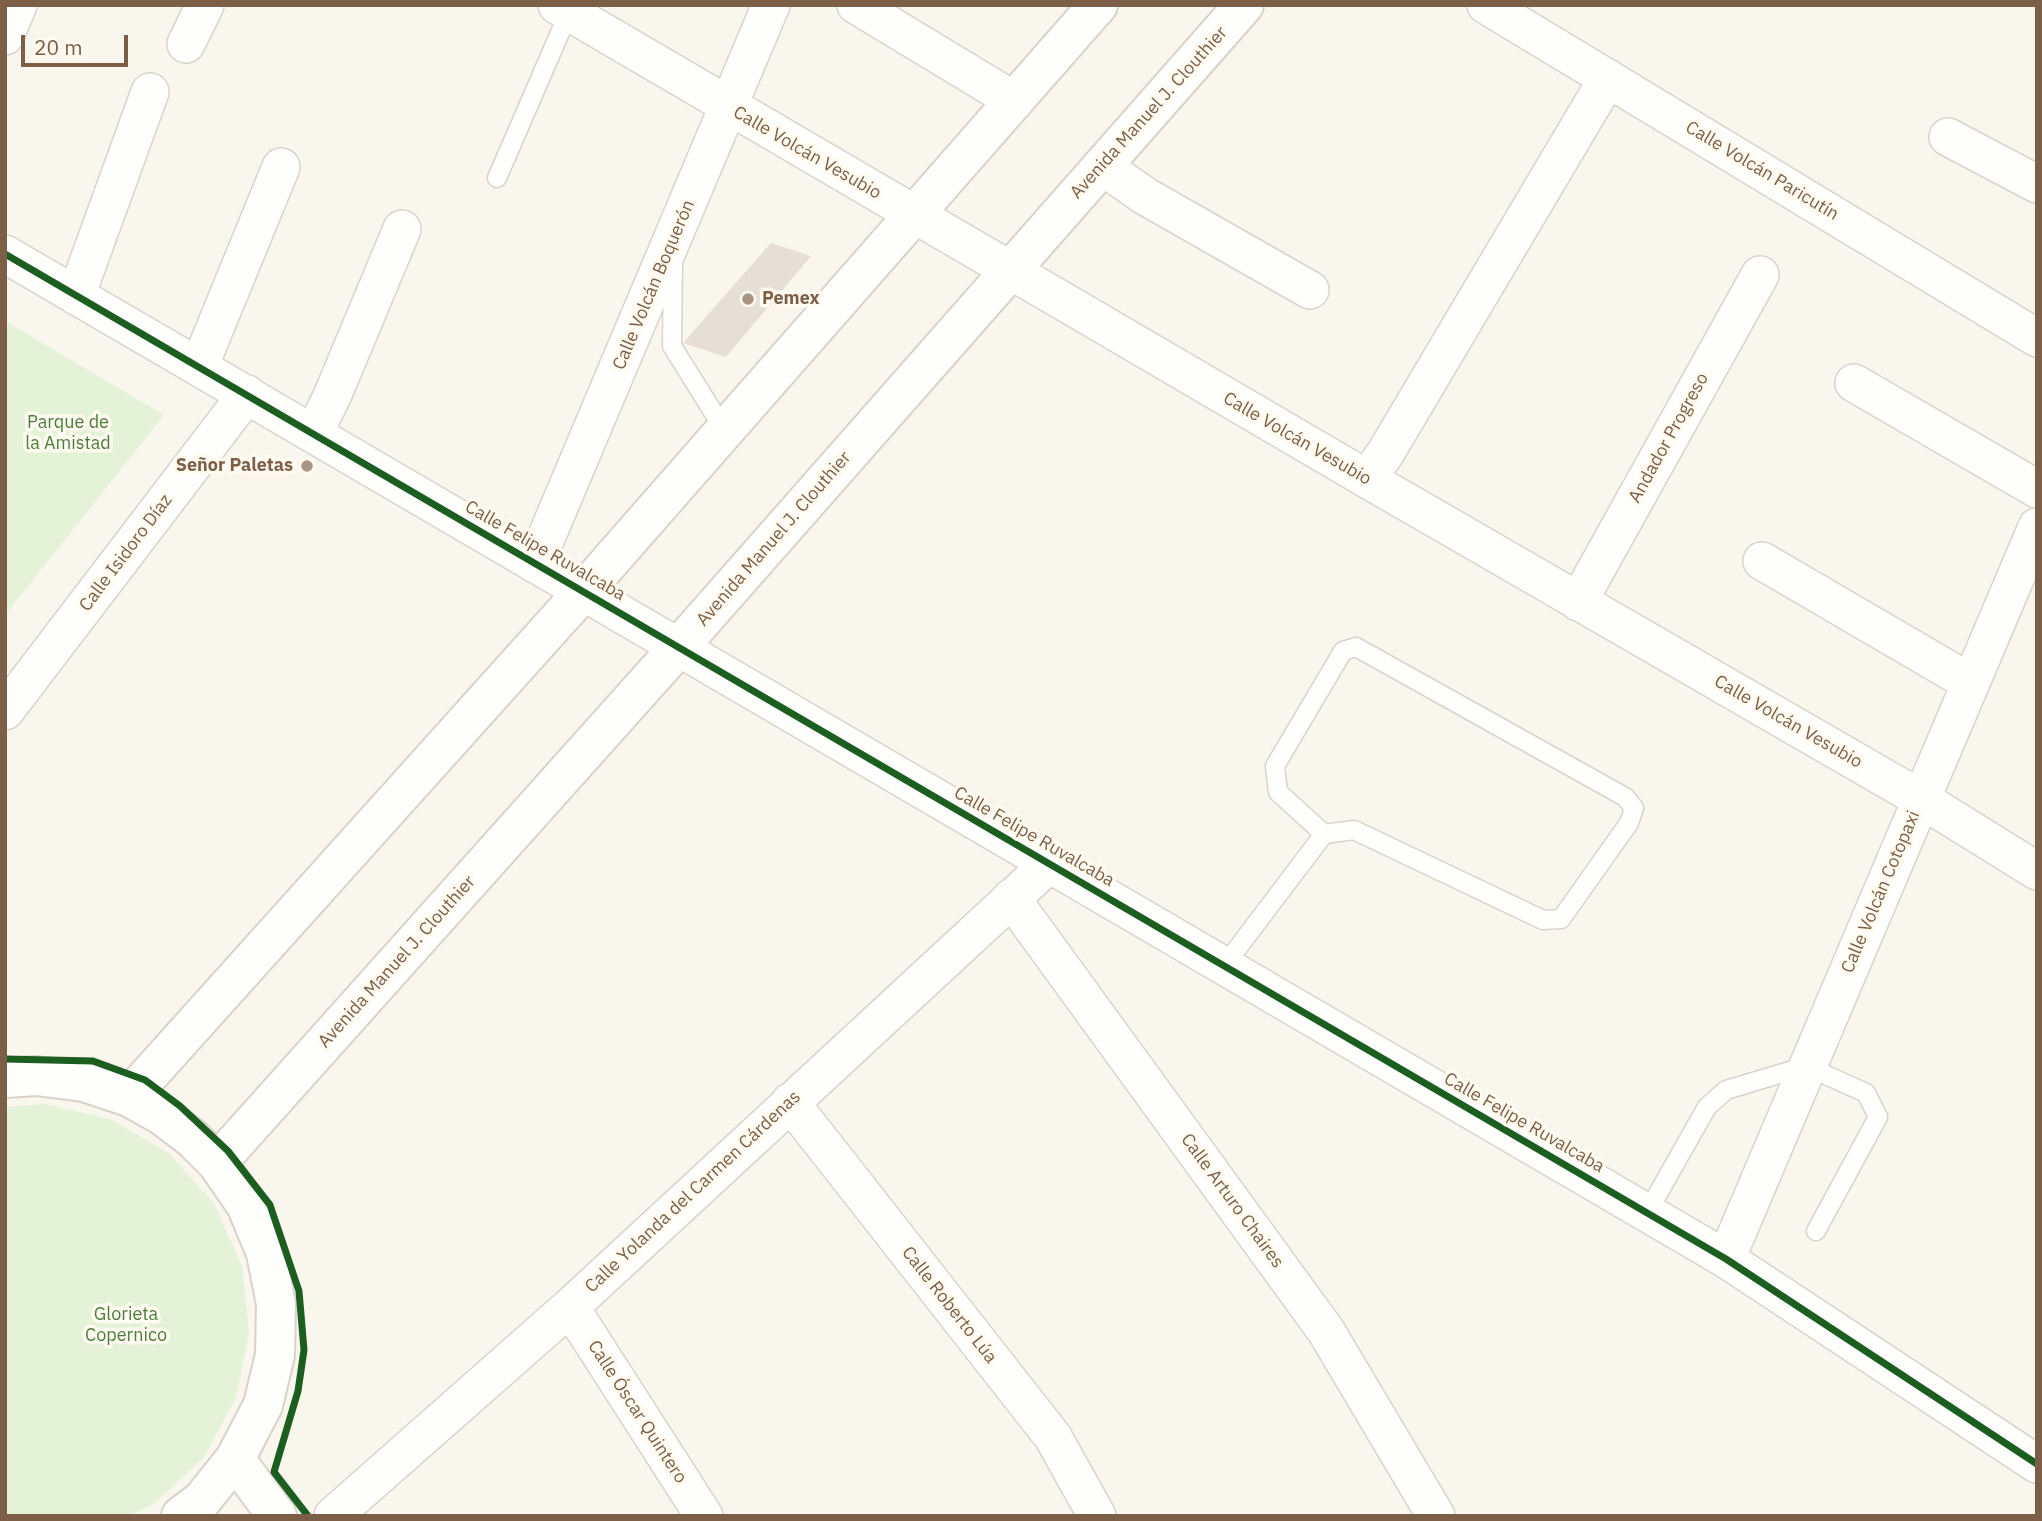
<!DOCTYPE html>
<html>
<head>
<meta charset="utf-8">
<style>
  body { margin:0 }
  #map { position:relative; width:2042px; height:1521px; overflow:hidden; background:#f9f6ee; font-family:"IBM Plex Sans",sans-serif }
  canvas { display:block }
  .frame { position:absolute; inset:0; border:7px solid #7d5f48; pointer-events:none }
  .scale { position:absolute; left:21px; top:35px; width:107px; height:32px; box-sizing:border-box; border:4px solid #7d5f48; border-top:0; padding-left:9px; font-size:21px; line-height:24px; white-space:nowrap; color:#7d5f48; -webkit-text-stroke:5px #fffbf1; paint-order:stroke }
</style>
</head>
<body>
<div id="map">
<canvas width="2042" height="1521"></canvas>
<div class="frame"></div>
<div class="scale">20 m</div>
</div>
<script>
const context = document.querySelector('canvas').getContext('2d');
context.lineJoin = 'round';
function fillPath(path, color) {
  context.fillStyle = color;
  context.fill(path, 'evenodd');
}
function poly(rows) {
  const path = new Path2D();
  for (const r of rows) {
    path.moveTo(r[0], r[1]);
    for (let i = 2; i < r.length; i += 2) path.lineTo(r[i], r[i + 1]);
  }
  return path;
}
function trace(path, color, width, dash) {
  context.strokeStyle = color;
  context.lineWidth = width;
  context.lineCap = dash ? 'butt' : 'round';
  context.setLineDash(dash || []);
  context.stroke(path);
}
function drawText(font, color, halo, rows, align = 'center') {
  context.font = font + ' "IBM Plex Sans",sans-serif';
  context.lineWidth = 7;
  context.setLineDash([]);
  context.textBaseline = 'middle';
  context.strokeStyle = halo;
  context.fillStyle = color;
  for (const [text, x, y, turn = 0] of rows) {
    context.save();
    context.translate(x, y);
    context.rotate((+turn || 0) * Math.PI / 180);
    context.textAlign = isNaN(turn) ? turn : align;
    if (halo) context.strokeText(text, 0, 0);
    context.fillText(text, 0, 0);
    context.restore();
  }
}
fillPath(poly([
  [5,321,164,415,5,615],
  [46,1104,112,1120,170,1154,214,1204,242,1266,249,1333,236,1398,204,1457,155,1503,128,1516,5,1516,5,1107]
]), '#e4f2d7');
fillPath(poly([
  [771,243,811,256,726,357,683,343]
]), '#e6dfd5');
const service = poly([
  [497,178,569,12],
  [673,261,672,346,725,431],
  [1224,966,1324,834,1354,830,1543,920,1561,919,1629,823,1634,808,1625,797,1356,647,1343,651,1275,766,1278,792,1324,834],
  [1647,1213,1707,1107,1726,1090,1806,1066,1866,1093,1878,1117,1816,1231]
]);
const minor = poly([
  [557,5,1367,479,1921,799,2037,871],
  [856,5,1015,101],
  [1486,5,2037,338],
  [5,36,18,5],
  [186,44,205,5],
  [1948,137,2037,184],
  [1102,166,1145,196,1310,290],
  [5,254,1726,1259,2037,1464],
  [76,296,150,92],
  [199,367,281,167],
  [1854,383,2037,489],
  [314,433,333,394,402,229],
  [1367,479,1386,452,1608,78],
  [1762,561,1971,683],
  [535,564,771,5],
  [1578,602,1760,275],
  [5,711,247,394],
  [1011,898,1326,1331,1436,1516],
  [790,1102,1053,1437,1097,1516],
  [1726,1259,2037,527],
  [570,1307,704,1516],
  [333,1516,570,1307,1049,864]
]);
const tertiary = poly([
  [235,1459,277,1516]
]);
const secondary = poly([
  [5,1078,36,1076,84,1082,129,1097,163,1116,193,1139,217,1163,246,1205,266,1253,276,1304,275,1355,263,1405,235,1459,202,1500,181,1516],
  [129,1097,583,592,1098,5],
  [217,1163,678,648,1244,5]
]);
trace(service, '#d9d3cc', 21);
trace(minor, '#d9d3cc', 40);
trace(tertiary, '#d9d3cc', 42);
trace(secondary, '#d9d2c9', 42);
trace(service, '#fefefc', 18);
trace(minor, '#fefefc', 37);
trace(tertiary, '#fefefc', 38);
trace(secondary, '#fefefc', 38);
trace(poly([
  [5,254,1726,1259,2037,1464],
  [5,1059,93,1061,145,1080,180,1106,228,1151,270,1205,299,1291,304,1350,298,1391,274,1472,308,1516]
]), '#1b5e20', 7);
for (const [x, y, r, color] of [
  [748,299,7,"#a89482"],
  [307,466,7,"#a89482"]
]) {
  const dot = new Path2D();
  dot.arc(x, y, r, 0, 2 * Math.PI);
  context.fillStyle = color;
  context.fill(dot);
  trace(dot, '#fffbf1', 2.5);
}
drawText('18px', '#7d5f48', '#fffbf1', [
  ["Avenida Manuel J. Clouthier",1149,113,-48],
  ["Calle Volcán Vesubio",807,153,30],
  ["Calle Volcán Paricutín",1762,171,31],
  ["Calle Volcán Boquerón",654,285,-67],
  ["Andador Progreso",1669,438,-61],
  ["Calle Volcán Vesubio",1297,439,30],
  ["Avenida Manuel J. Clouthier",774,539,-49],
  ["Calle Felipe Ruvalcaba",545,551,30],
  ["Calle Isidoro Díaz",126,553,-53],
  ["Calle Volcán Vesubio",1788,722,30],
  ["Calle Felipe Ruvalcaba",1034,837,30],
  ["Calle Volcán Cotopaxi",1881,892,-67],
  ["Avenida Manuel J. Clouthier",397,962,-48],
  ["Calle Felipe Ruvalcaba",1524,1123,30],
  ["Calle Yolanda del Carmen Cárdenas",693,1192,-43],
  ["Calle Arturo Chaires",1232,1201,54],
  ["Calle Roberto Lúa",949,1305,52],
  ["Calle Óscar Quintero",637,1412,57]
]);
drawText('bold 18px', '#7d5f48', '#fffbf1', [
  ["Pemex",762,299],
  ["Señor Paletas",293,466,"right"]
], 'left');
drawText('18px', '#4a7d3c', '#fffbf1', [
  ["Parque de",68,423],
  ["la Amistad",68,444],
  ["Glorieta",126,1315],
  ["Copernico",126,1336]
]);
</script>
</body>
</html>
